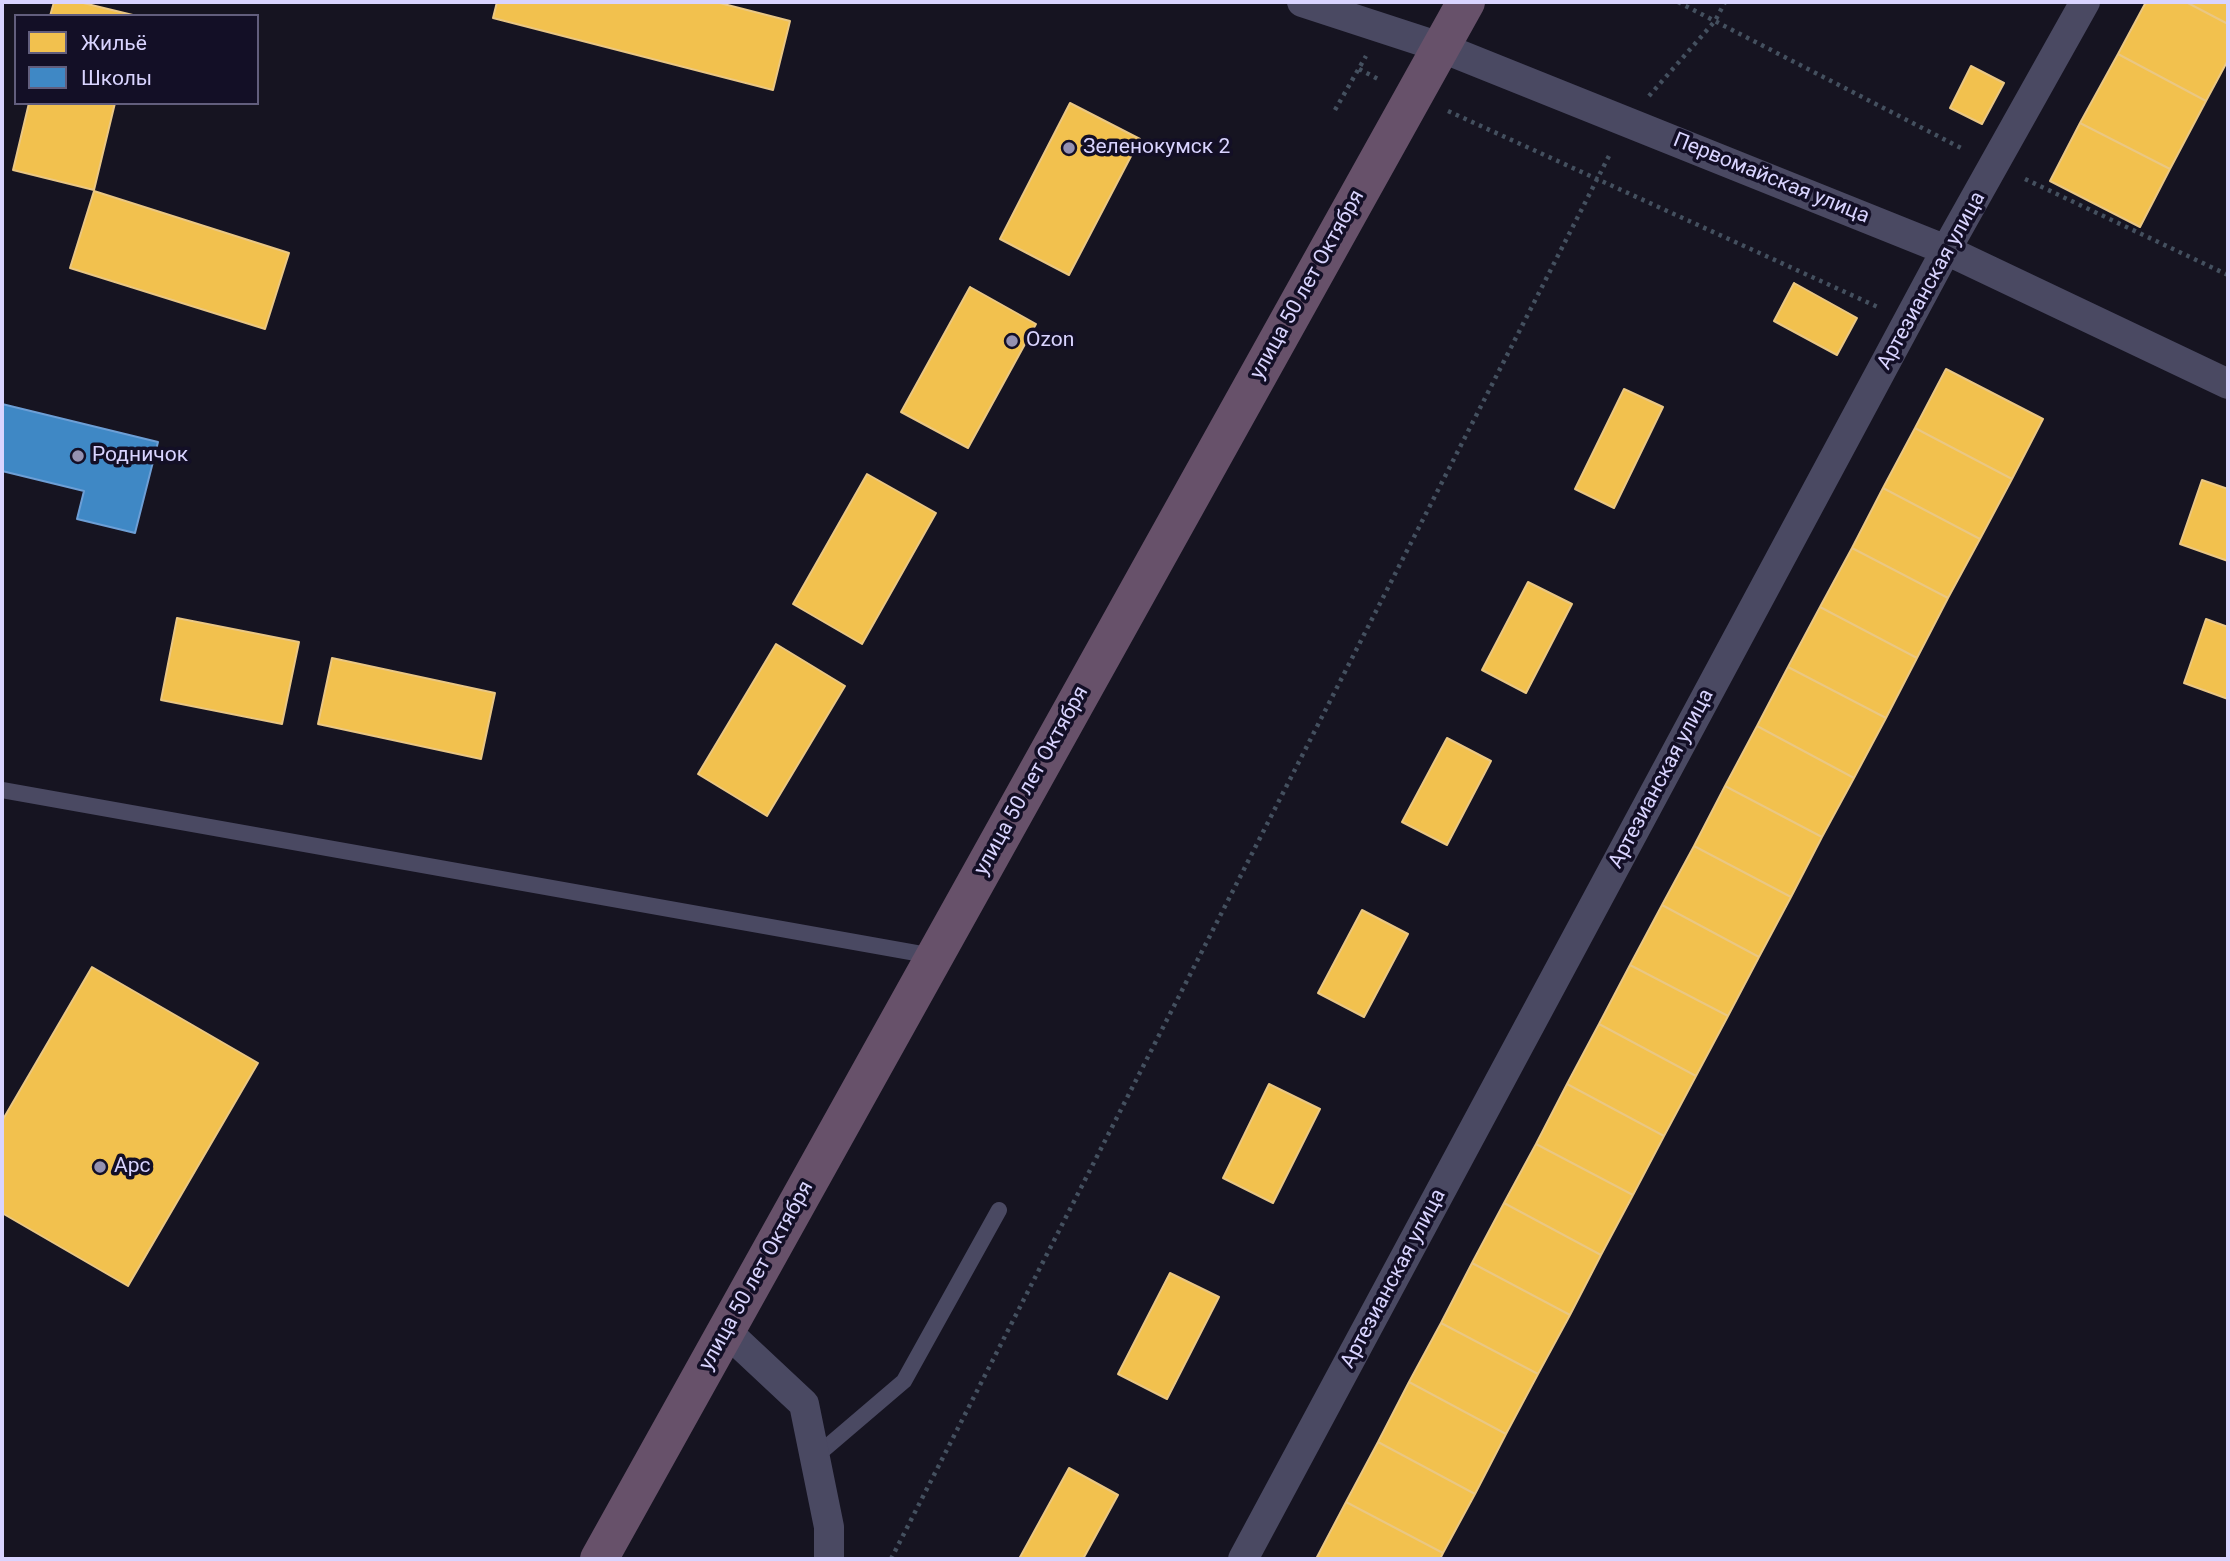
<!DOCTYPE html>
<html>
<head>
<meta charset="utf-8">
<style>
  body { margin:0 }
  #map { position:relative; width:2230px; height:1561px; overflow:hidden; background:#161421; font-family:Roboto,sans-serif }
  canvas { display:block }
  .frame { position:absolute; inset:0; border:4px solid #d9d4ff; pointer-events:none }
  .legend { position:absolute; left:14px; top:14px; width:245px; height:91px; box-sizing:border-box; background:#130f26; border:2px solid #625e7d; margin:0; padding:9px 12px; list-style:none; font-size:21px; color:#d9d4ff }
  .legend li { display:flex; align-items:center; gap:14px; height:35px }
  .legend b { width:35px; border:2px solid #625e7d }
</style>
</head>
<body>
<div id="map">
<canvas width="2230" height="1561"></canvas>
<div class="frame"></div>
<ul class="legend">
<li><b style="height:19px;background:#f2c14e"></b>Жильё</li>
<li><b style="height:19px;background:#3f88c5"></b>Школы</li>
</ul>
</div>
<script>
const context = document.querySelector('canvas').getContext('2d');
context.lineJoin = 'round';
function fillPath(path, color) {
  context.fillStyle = color;
  context.fill(path, 'evenodd');
}
function poly(rows) {
  const path = new Path2D();
  for (const r of rows) {
    path.moveTo(r[0], r[1]);
    for (let i = 2; i < r.length; i += 2) path.lineTo(r[i], r[i + 1]);
  }
  return path;
}
function trace(path, color, width, dash) {
  context.strokeStyle = color;
  context.lineWidth = width;
  context.lineCap = dash ? 'butt' : 'round';
  context.setLineDash(dash || []);
  context.stroke(path);
}
function drawText(font, color, halo, rows, align = 'center') {
  context.font = font + ' Roboto,sans-serif';
  context.lineWidth = 7;
  context.setLineDash([]);
  context.textBaseline = 'middle';
  context.strokeStyle = halo;
  context.fillStyle = color;
  for (const [text, x, y, turn = 0] of rows) {
    context.save();
    context.translate(x, y);
    context.rotate((+turn || 0) * Math.PI / 180);
    context.textAlign = isNaN(turn) ? turn : align;
    if (halo) context.strokeText(text, 0, 0);
    context.fillText(text, 0, 0);
    context.restore();
  }
}
const homes = poly([
  [54,2,79,2,137,16,50,16,54,2],
  [497,2,716,2,790,21,773,90,493,18,497,2],
  [2146,2,2186,2,2228,24,2228,60,2206,101,2118,54,2146,2],
  [2186,2,2228,2,2228,24,2186,2],
  [2118,54,2206,101,2170,169,2080,123,2118,54],
  [1971,66,2004,83,1982,124,1950,108,1971,66],
  [29,103,115,103,94,190,13,170,29,103],
  [1070,103,1140,139,1069,275,1000,239,1070,103],
  [2080,123,2170,169,2140,227,2050,181,2080,123],
  [94,191,289,253,265,329,70,268,94,191],
  [1794,283,1857,318,1837,355,1774,321,1794,283],
  [970,287,1036,324,968,448,901,412,970,287],
  [1946,369,2043,419,2012,479,1915,428,1946,369],
  [1624,389,1663,407,1614,508,1575,489,1624,389],
  [1915,428,2012,479,1980,539,1883,488,1915,428],
  [867,474,936,513,862,644,793,604,867,474],
  [2202,480,2228,489,2228,561,2180,544,2202,480],
  [1883,488,1980,539,1948,598,1852,548,1883,488],
  [1852,548,1948,598,1917,658,1820,607,1852,548],
  [1528,582,1572,604,1526,693,1482,670,1528,582],
  [1820,607,1917,658,1886,718,1788,667,1820,607],
  [177,618,299,642,282,724,161,700,177,618],
  [2206,619,2228,627,2228,699,2184,683,2206,619],
  [776,644,845,686,767,816,698,774,776,644],
  [332,658,495,693,481,759,318,724,332,658],
  [1788,667,1886,718,1854,778,1757,726,1788,667],
  [1757,726,1854,778,1822,837,1725,786,1757,726],
  [1447,738,1491,761,1447,845,1402,822,1447,738],
  [1725,786,1822,837,1791,897,1694,846,1725,786],
  [1694,846,1791,897,1759,957,1662,905,1694,846],
  [1662,905,1759,957,1728,1016,1630,965,1662,905],
  [1362,910,1408,934,1364,1017,1318,993,1362,910],
  [1630,965,1728,1016,1696,1076,1599,1024,1630,965],
  [92,967,258,1063,128,1286,2,1213,2,1121,92,967],
  [1599,1024,1696,1076,1664,1136,1567,1084,1599,1024],
  [1269,1084,1320,1109,1273,1203,1223,1178,1269,1084],
  [1567,1084,1664,1136,1633,1195,1536,1144,1567,1084],
  [1536,1144,1633,1195,1601,1255,1504,1203,1536,1144],
  [1504,1203,1601,1255,1570,1315,1472,1263,1504,1203],
  [1472,1263,1570,1315,1538,1374,1441,1323,1472,1263],
  [1170,1273,1219,1297,1167,1399,1118,1374,1170,1273],
  [1441,1323,1538,1374,1506,1434,1409,1382,1441,1323],
  [1409,1382,1506,1434,1475,1494,1378,1442,1409,1382],
  [1378,1442,1475,1494,1443,1553,1346,1502,1378,1442],
  [1069,1468,1118,1495,1083,1559,1019,1559,1069,1468],
  [1346,1502,1443,1553,1440,1559,1316,1559,1346,1502]
]);
fillPath(homes, '#f2c14e');
trace(homes, '#eac783', 2);
const schools = poly([
  [2,404,158,442,135,533,77,519,84,491,2,471,2,404]
]);
fillPath(schools, '#3f88c5');
trace(schools, '#6d9fd6', 2);
trace(poly([
  [1678,2,1963,149],
  [1359,69,1380,80],
  [1649,96,1715,21,1725,2],
  [1335,110,1366,56],
  [1448,111,1880,308],
  [2025,179,2228,275],
  [891,1559,1611,152]
]), '#44505f', 4.5, [3.5, 5]);
trace(poly([
  [2,790,933,956],
  [815,1457,904,1381,999,1210]
]), '#4a4962', 16);
trace(poly([
  [1302,2,1440,47,1946,250,2228,384],
  [726,1331,804,1404,829,1527,829,1559],
  [1243,1559,1946,250,2085,2]
]), '#4a4962', 30);
trace(poly([
  [599,1559,1466,2]
]), '#67516a', 38);
for (const [x, y, r, color] of [
  [1069,148,7,"#9591b1"],
  [1012,341,7,"#9591b1"],
  [78,456,7,"#9591b1"],
  [100,1167,7,"#9591b1"]
]) {
  const dot = new Path2D();
  dot.arc(x, y, r, 0, 2 * Math.PI);
  context.fillStyle = color;
  context.fill(dot);
  trace(dot, '#130f26', 2.5);
}
drawText('21px', '#d9d4ff', '#130f26', [
  ["Зеленокумск 2",1083,148],
  ["Ozon",1026,341],
  ["Родничок",92,456],
  ["Арс",114,1167]
], 'left');
drawText('21px', '#d9d4ff', '#130f26', [
  ["Первомайская улица",1771,179,22],
  ["Артезианская улица",1932,281,-61],
  ["улица 50 лет Октября",1308,285,-61],
  ["Артезианская улица",1662,779,-62],
  ["улица 50 лет Октября",1032,781,-61],
  ["улица 50 лет Октября",757,1276,-61],
  ["Артезианская улица",1394,1279,-62]
]);
</script>
</body>
</html>
